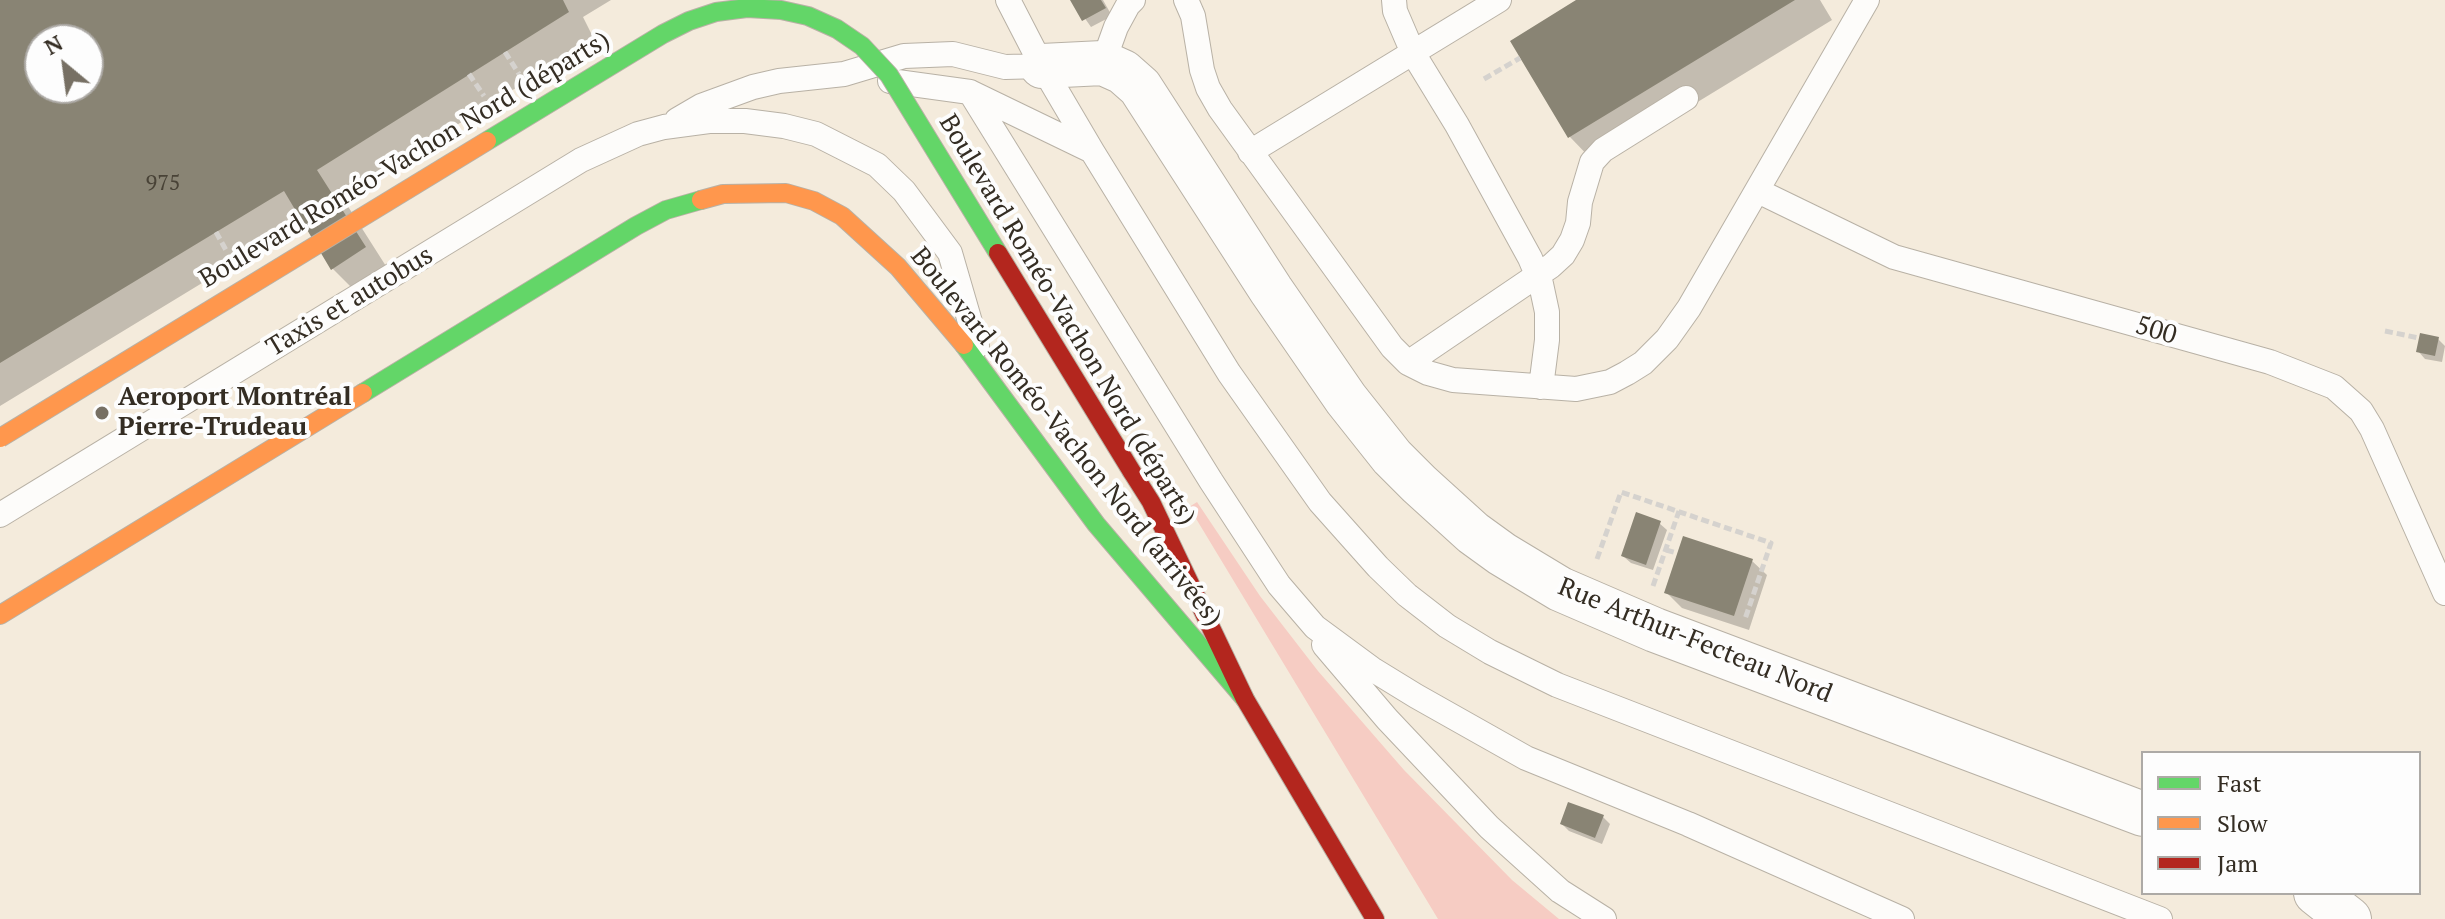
<!DOCTYPE html>
<html>
<head>
<meta charset="utf-8">
<style>
  body { margin:0 }
  #map { position:relative; width:2445px; height:919px; overflow:hidden; background:#f4ebdc; font-family:"PT Serif",serif }
  canvas { display:block }
  .legend { position:absolute; left:2141px; top:751px; width:280px; height:144px; box-sizing:border-box; background:#fdfdfd; border:2px solid #adaaa6; margin:0; padding:10px 14px; list-style:none; font-size:24px; color:#342d23 }
  .legend li { display:flex; align-items:center; gap:16px; height:40px }
  .legend b { width:40px; border:2px solid #adaaa6 }
  .north { position:absolute; left:24px; top:24px; width:80px; height:80px; box-sizing:border-box; background:#fdfdfd; border:2px solid #adaaa6; border-radius:50%; rotate:331deg; font-size:22px; font-weight:700; line-height:32px; text-align:center; color:#342d23 }
  .north::after { content:''; display:block; margin:auto; width:28px; height:36px; background:#777064; clip-path:polygon(50% 0,100% 100%,50% 72%,0 100%) }
</style>
</head>
<body>
<div id="map">
<canvas width="2445" height="919"></canvas>
<ul class="legend">
<li><b style="height:10px;background:#63d668"></b>Fast</li>
<li><b style="height:10px;background:#ff974d"></b>Slow</li>
<li><b style="height:10px;background:#b3261e"></b>Jam</li>
</ul>
<div class="north">N</div>
</div>
<script>
const context = document.querySelector('canvas').getContext('2d');
context.lineJoin = 'round';
function fillPath(path, color) {
  context.fillStyle = color;
  context.fill(path, 'evenodd');
}
function poly(rows) {
  const path = new Path2D();
  for (const r of rows) {
    path.moveTo(r[0], r[1]);
    for (let i = 2; i < r.length; i += 2) path.lineTo(r[i], r[i + 1]);
  }
  return path;
}
function trace(path, color, width, dash) {
  context.strokeStyle = color;
  context.lineWidth = width;
  context.lineCap = dash ? 'butt' : 'round';
  context.setLineDash(dash || []);
  context.stroke(path);
}
function drawText(font, color, halo, rows, align = 'center') {
  context.font = font + ' "PT Serif",serif';
  context.lineWidth = 8;
  context.setLineDash([]);
  context.textBaseline = 'middle';
  context.strokeStyle = halo;
  context.fillStyle = color;
  for (const [text, x, y, turn = 0] of rows) {
    context.save();
    context.translate(x, y);
    context.rotate((+turn || 0) * Math.PI / 180);
    context.textAlign = isNaN(turn) ? turn : align;
    if (halo) context.strokeText(text, 0, 0);
    context.fillText(text, 0, 0);
    context.restore();
  }
}
fillPath(poly([
  [1197,502,1260,596,1318,671,1404,770,1512,880,1559,919,1438,919,1189,507]
]), '#f6ccc3');
fillPath(poly([
  [0,0,611,0,583,17,594,39,342,197,391,274,359,295,332,268,304,221,0,406],
  [40,40,88,40,88,88,40,88],
  [1072,0,1103,0,1112,16,1091,27],
  [1580,0,1820,0,1832,20,1596,164,1570,137,1513,42],
  [2438,339,2445,346,2442,362,2425,359,2418,351],
  [1659,523,1667,530,1653,570,1631,563,1623,556],
  [1752,561,1767,575,1749,630,1682,608,1667,593],
  [1603,817,1610,824,1602,844,1569,831,1562,824]
]), '#0003');
fillPath(poly([
  [0,0,563,0,569,12,317,170,366,247,331,270,284,191,0,363],
  [40,40,88,40,88,88,40,88],
  [1070,0,1101,0,1106,8,1082,21],
  [1576,0,1795,0,1568,138,1510,41],
  [2420,333,2439,337,2435,356,2416,352],
  [1636,512,1661,521,1646,565,1621,556],
  [1683,536,1753,559,1734,616,1664,593],
  [1568,802,1604,815,1595,838,1560,824]
]), '#898474');
const lane = poly([
  [1008,0,1042,66,1092,151,1229,373,1320,502,1378,567,1407,595,1447,626,1490,652,1557,685,2160,919],
  [1186,0,1193,16,1202,70,1208,88,1220,109,1392,347,1408,363,1428,373,1453,380,1576,389,1610,382,1627,373,1643,363,1667,339,1689,308,1867,0],
  [1394,0,1395,11,1413,53,1457,125,1530,258,1541,284,1547,312,1547,340,1541,387],
  [1103,63,1116,27,1128,5,1133,0],
  [890,81,970,92,1092,151],
  [970,92,1211,481,1279,585,1315,627,1372,669,1416,696,1526,758,1688,824,1902,919],
  [677,120,701,106,753,87,779,81,844,74,904,56,953,54,1005,67,1042,66],
  [1250,152,1499,0],
  [1758,191,1894,257,2270,362,2334,387,2361,411,2372,429,2445,593],
  [1408,363,1551,266,1563,255,1572,240,1578,223,1580,202,1592,162,1603,150,1686,98],
  [0,515,581,160,638,134,664,127,709,121,745,121,784,126,816,134,877,165,904,191,950,253,977,346],
  [1324,645,1387,719,1489,827,1560,891,1604,919]
]);
const street = poly([
  [1042,66,1103,63,1123,72,1140,87,1271,290,1346,399,1392,457,1419,484,1473,533,1502,554,1560,589,1655,630,2143,814],
  [2316,893,2349,919]
]);
const fast = poly([
  [964,345,1096,524,1245,699],
  [363,393,636,226,666,210,701,200]
]);
const slow = poly([
  [701,200,723,194,786,193,814,201,842,216,898,267,964,345],
  [0,615,363,393]
]);
const jam = poly([
  [1132,472,1151,502,1245,699,1375,919]
]);
trace(lane, '#b8b1a5', 26);
trace(street, '#b8b1a5', 46);
trace(fast, '#b8b1a5', 20);
trace(slow, '#b8b1a5', 20);
trace(jam, '#b8b1a5', 20);
trace(poly([
  [505,52,519,74],
  [469,74,484,96],
  [1484,79,1520,58],
  [216,232,227,252],
  [2385,331,2419,338],
  [1666,550,1677,553],
  [1597,559,1621,492,1771,543,1745,619],
  [1653,586,1679,511]
]), '#d5d2ce', 5, [8, 4]);
trace(lane, '#fdfcfa', 24);
trace(street, '#fdfcfa', 44);
trace(fast, '#63d668', 18);
trace(slow, '#ff974d', 18);
trace(jam, '#b3261e', 18);
const fastBridge = poly([
  [487,141,663,34,689,21,716,12,747,8,781,10,808,16,837,29,862,46,889,75,998,253]
]);
const slowBridge = poly([
  [0,438,487,141]
]);
const jamBridge = poly([
  [998,253,1132,472]
]);
trace(fastBridge, '#b8b1a5', 20, []);
trace(slowBridge, '#b8b1a5', 20, []);
trace(jamBridge, '#b8b1a5', 20, []);
trace(fastBridge, '#63d668', 18);
trace(slowBridge, '#ff974d', 18);
trace(jamBridge, '#b3261e', 18);
for (const [x, y, r, color] of [
  [102,413,8,"#777064"]
]) {
  const dot = new Path2D();
  dot.arc(x, y, r, 0, 2 * Math.PI);
  context.fillStyle = color;
  context.fill(dot);
  trace(dot, '#fdfdfd', 3);
}
drawText('22px', '#494337', null, [
  ["975",163,184]
]);
drawText('26px', '#342d23', '#fdfdfd', [
  ["Boulevard Roméo-Vachon Nord (départs)",405,160,-31],
  ["Taxis et autobus",350,302,-31],
  ["Boulevard Roméo-Vachon Nord (départs)",1067,320,59],
  ["500",2156,331,16],
  ["Boulevard Roméo-Vachon Nord (arrivées)",1066,437,51],
  ["Rue Arthur-Fecteau Nord",1695,641,22]
]);
drawText('bold 26px', '#342d23', '#fdfdfd', [
  ["Aeroport Montréal",118,398],
  ["Pierre-Trudeau",118,428]
], 'left');
</script>
</body>
</html>
